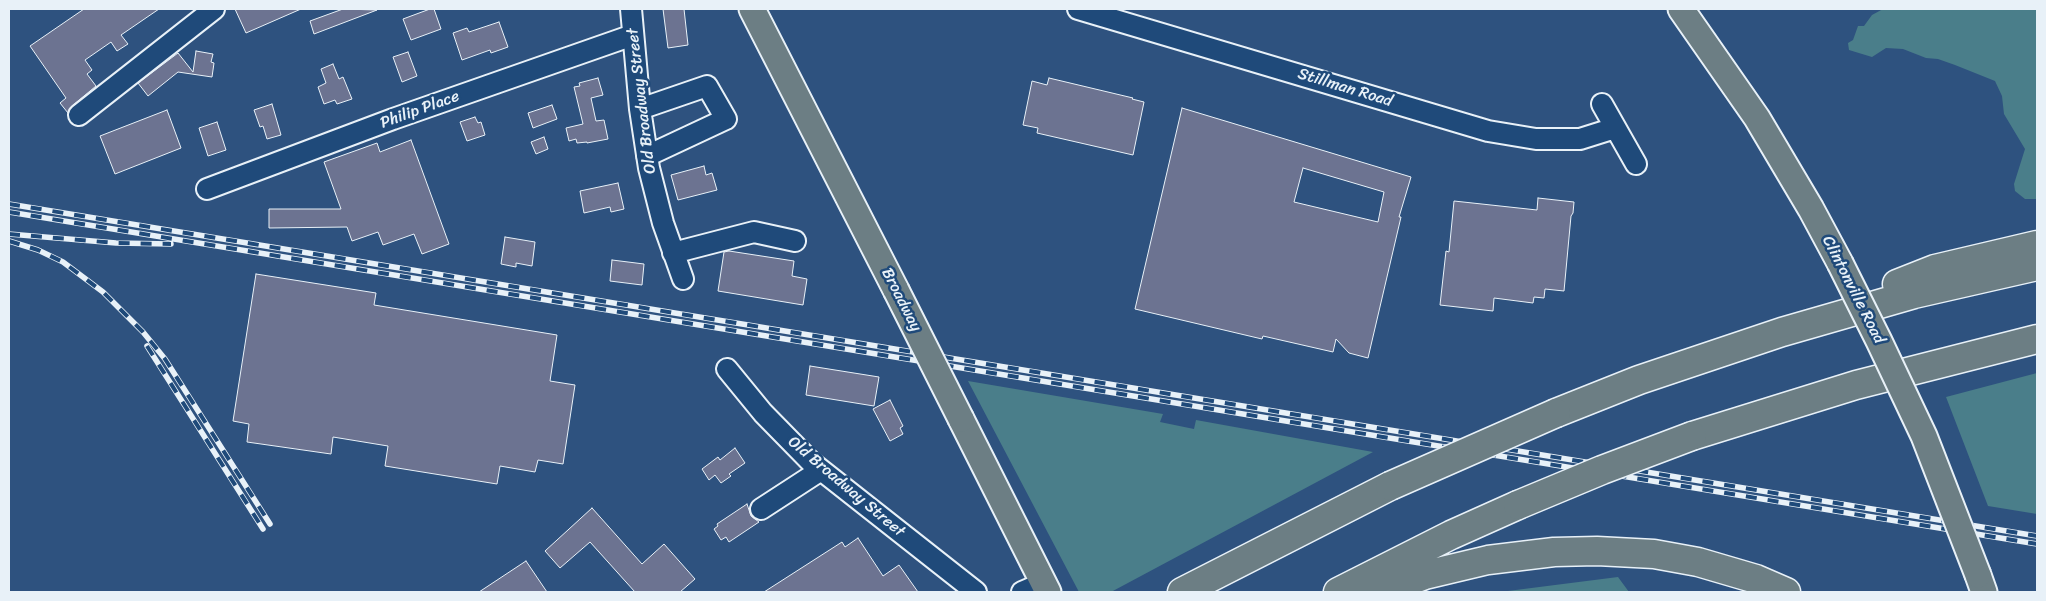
<!DOCTYPE html>
<html>
<head>
<meta charset="utf-8">
<style>
  body { margin:0 }
  #map { position:relative; width:2046px; height:601px; overflow:hidden; background:#2e527f; font-family:Sriracha,sans-serif }
  canvas { display:block }
  .frame { position:absolute; inset:0; border:10px solid #e8f1f8; pointer-events:none }
</style>
</head>
<body>
<div id="map">
<canvas width="2046" height="601"></canvas>
<div class="frame"></div>
</div>
<script>
const context = document.querySelector('canvas').getContext('2d');
context.lineJoin = 'round';
function fillPath(path, color) {
  context.fillStyle = color;
  context.fill(path, 'evenodd');
}
function poly(rows) {
  const path = new Path2D();
  for (const r of rows) {
    path.moveTo(r[0], r[1]);
    for (let i = 2; i < r.length; i += 2) path.lineTo(r[i], r[i + 1]);
  }
  return path;
}
function trace(path, color, width, dash) {
  context.strokeStyle = color;
  context.lineWidth = width;
  context.lineCap = dash ? 'butt' : 'round';
  context.setLineDash(dash || []);
  context.stroke(path);
}
function drawText(font, color, halo, rows, align = 'center') {
  context.font = font + ' Sriracha,sans-serif';
  context.lineWidth = 5;
  context.setLineDash([]);
  context.textBaseline = 'middle';
  context.strokeStyle = halo;
  context.fillStyle = color;
  for (const [text, x, y, turn = 0] of rows) {
    context.save();
    context.translate(x, y);
    context.rotate((+turn || 0) * Math.PI / 180);
    context.textAlign = isNaN(turn) ? turn : align;
    if (halo) context.strokeText(text, 0, 0);
    context.fillText(text, 0, 0);
    context.restore();
  }
}
fillPath(poly([
  [1883,9,2037,9,2037,199,2025,199,2015,191,2014,184,2025,149,2004,114,2002,96,1995,81,1955,65,1938,59,1926,58,1903,49,1886,48,1872,57,1849,50,1848,43,1853,40,1858,26,1864,26,1872,15],
  [2037,373,2037,514,1988,506,1946,397],
  [968,381,1163,414,1160,422,1194,429,1196,420,1373,452,1111,592,1079,592],
  [1618,577,1629,592,1500,592]
]), '#4a7e8a');
const building = poly([
  [84,9,159,9,121,35,128,44,117,51,111,42,85,60,92,70,87,74,96,86,72,106,68,113,60,103,66,98,30,46,84,9],
  [235,9,301,9,246,33,235,9],
  [343,9,377,10,314,34,310,21,343,9],
  [430,9,434,9,441,29,411,40,403,19,430,9],
  [663,9,684,9,688,45,668,48,663,9],
  [499,22,508,47,491,53,490,50,462,60,453,33,467,28,469,32,499,22],
  [196,51,213,54,211,62,214,63,212,77,178,72,148,96,138,83,178,53,193,72,196,51],
  [408,52,417,76,402,82,393,57,408,52],
  [333,64,339,79,343,77,352,99,337,104,335,100,324,104,318,87,326,83,321,69,333,64],
  [598,78,603,95,591,98,596,121,604,120,608,139,587,143,587,142,577,143,576,139,569,141,566,128,583,124,574,87,580,86,579,83,598,78],
  [1049,78,1133,98,1132,99,1144,102,1133,155,1037,133,1038,128,1023,125,1032,81,1047,85,1049,78],
  [272,104,281,135,267,139,263,126,260,127,254,110,272,104],
  [552,105,557,119,533,128,528,113,552,105],
  [1182,108,1411,177,1399,217,1401,217,1368,358,1349,353,1336,339,1333,352,1263,336,1262,339,1135,309,1182,108],
  [1303,168,1384,192,1378,222,1294,202,1303,168],
  [167,110,181,148,115,174,100,136,167,110],
  [475,117,478,123,481,122,485,135,467,141,460,122,475,117],
  [217,122,226,150,208,156,199,128,217,122],
  [544,137,548,149,536,154,531,142,544,137],
  [411,140,449,244,422,254,414,234,383,245,378,232,352,241,347,227,269,228,269,209,341,209,324,162,377,143,380,152,411,140],
  [704,166,706,175,712,173,717,190,678,200,671,175,704,166],
  [618,183,624,209,611,212,610,207,584,213,580,191,618,183],
  [1538,198,1574,202,1573,213,1571,216,1564,291,1545,289,1544,298,1534,297,1533,303,1494,298,1493,311,1440,305,1446,251,1449,252,1454,201,1537,210,1538,198],
  [505,237,535,242,532,266,516,263,516,267,501,264,505,237],
  [729,251,794,261,792,276,807,279,803,305,718,291,724,252,729,251],
  [612,260,644,264,642,285,610,281,612,260],
  [256,274,376,293,374,305,557,335,550,381,575,385,563,464,538,460,535,472,500,466,497,484,385,466,388,446,333,437,331,454,247,442,249,424,233,421,256,274],
  [810,366,879,377,874,406,806,395,810,366],
  [890,400,903,426,900,428,903,434,890,441,873,409,890,400],
  [735,448,745,463,729,474,731,476,721,483,715,475,709,480,702,469,718,457,720,460,735,448],
  [747,504,751,516,759,522,729,542,726,537,721,540,714,529,718,526,717,524,747,504],
  [592,508,642,564,664,544,695,579,680,592,635,592,590,542,560,568,545,551,592,508],
  [858,538,883,576,899,565,918,592,764,592,842,542,845,547,858,538],
  [526,561,547,592,479,592,526,561]
]);
fillPath(building, '#6c7391');
trace(building, '#e8f1f8', 1);
const minor = poly([
  [631,9,640,109,649,168,663,223,683,279],
  [1078,9,1488,131,1536,139,1580,139,1615,128],
  [1602,104,1636,164],
  [640,109,707,86,726,119,647,156],
  [79,115,214,9],
  [207,189,393,119,633,35],
  [673,253,754,232,795,241],
  [727,369,763,413,811,462,976,592],
  [761,509,821,470],
  [1022,592,1043,583]
]);
const major = poly([
  [752,9,896,290],
  [1681,9,1757,118,1811,209,1840,263],
  [961,419,1048,592],
  [1978,575,1984,592]
]);
const highway = poly([
  [1897,284,1935,269,2037,245],
  [1556,413,1639,380,1782,332,1914,294,2037,266],
  [1692,436,1856,385,2037,339],
  [1182,592,1390,486],
  [1338,592,1451,535,1518,505],
  [1380,592,1425,575,1488,560,1554,552,1597,551,1654,554,1698,562,1756,579,1786,592]
]);
trace(minor, '#e8f1f8', 24);
trace(major, '#e8f1f8', 29);
trace(highway, '#e8f1f8', 31);
trace(minor, '#1f4a7a', 20);
trace(major, '#6c7e84', 25);
trace(highway, '#6c7e84', 28);
const rail = poly([
  [9,204,2037,536],
  [9,212,2037,544],
  [9,234,116,243,171,244],
  [9,241,38,250,63,262,103,292,143,332,165,359,270,524],
  [147,346,263,529]
]);
trace(rail, '#e8f1f8', 5.5);
trace(rail, '#1f4a7a', 4, [11]);
const majorBridge = poly([
  [1840,263,1879,341,1924,436,1978,575],
  [896,290,961,419]
]);
const highwayBridge = poly([
  [1390,486,1556,413],
  [1518,505,1602,470,1692,436]
]);
trace(majorBridge, '#e8f1f8', 29, []);
trace(highwayBridge, '#e8f1f8', 31, []);
trace(majorBridge, '#6c7e84', 25);
trace(highwayBridge, '#6c7e84', 28);
drawText('16px', '#e8f1f8', '#1f4a7a', [
  ["Stillman Road",1345,88,17],
  ["Old Broadway Street",642,101,-97],
  ["Philip Place",420,110,-20],
  ["Clintonville Road",1853,290,63],
  ["Broadway",901,300,63],
  ["Old Broadway Street",846,487,40]
]);
</script>
</body>
</html>
